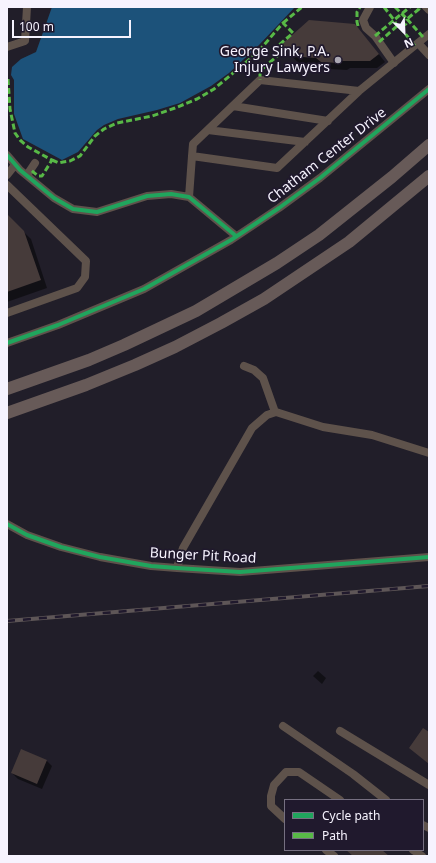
<!DOCTYPE html>
<html>
<head>
<meta charset="utf-8">
<style>
  body { margin:0 }
  #map { position:relative; width:436px; height:863px; overflow:hidden; background:#211e29; font-family:"Noto Sans",sans-serif }
  canvas { display:block }
  .frame { position:absolute; inset:0; border:8px solid #f6f3fe; pointer-events:none }
  .legend { position:absolute; left:284px; top:799px; width:140px; height:52px; box-sizing:border-box; background:#20192d; border:1px solid #767081; margin:0; padding:5px 7px; list-style:none; font-size:12px; color:#f6f3fe }
  .legend li { display:flex; align-items:center; gap:8px; height:20px }
  .legend b { width:20px; border:1px solid #767081 }
  .north { position:absolute; left:384px; top:12px; width:40px; height:40px; -webkit-text-stroke:3px #20192d; paint-order:stroke; rotate:156deg; font-size:11px; font-weight:700; line-height:16px; text-align:center; color:#f6f3fe }
  .north::after { content:''; display:block; margin:auto; width:14px; height:18px; background:#f6f3fe; clip-path:polygon(50% 0,100% 100%,50% 72%,0 100%) }
  .scale { position:absolute; left:12px; top:20px; width:119px; height:18px; box-sizing:border-box; border:2px solid #f6f3fe; border-top:0; padding-left:5px; font-size:12px; line-height:14px; white-space:nowrap; color:#f6f3fe; -webkit-text-stroke:3px #20192d; paint-order:stroke }
</style>
</head>
<body>
<div id="map">
<canvas width="436" height="863"></canvas>
<div class="frame"></div>
<ul class="legend">
<li><b style="height:5px;background:#20a55d"></b>Cycle path</li>
<li><b style="height:5px;background:#58b947"></b>Path</li>
</ul>
<div class="north">N</div>
<div class="scale">100 m</div>
</div>
<script>
const context = document.querySelector('canvas').getContext('2d');
context.lineJoin = 'round';
function fillPath(path, color) {
  context.fillStyle = color;
  context.fill(path, 'evenodd');
}
function poly(rows) {
  const path = new Path2D();
  for (const r of rows) {
    path.moveTo(r[0], r[1]);
    for (let i = 2; i < r.length; i += 2) path.lineTo(r[i], r[i + 1]);
  }
  return path;
}
function trace(path, color, width, dash) {
  context.strokeStyle = color;
  context.lineWidth = width;
  context.lineCap = dash ? 'butt' : 'round';
  context.setLineDash(dash || []);
  context.stroke(path);
}
function drawText(font, color, halo, rows, align = 'center') {
  context.font = font + ' "Noto Sans",sans-serif';
  context.lineWidth = 3.5;
  context.setLineDash([]);
  context.textBaseline = 'middle';
  context.strokeStyle = halo;
  context.fillStyle = color;
  for (const [text, x, y, turn = 0] of rows) {
    context.save();
    context.translate(x, y);
    context.rotate((+turn || 0) * Math.PI / 180);
    context.textAlign = isNaN(turn) ? turn : align;
    if (halo) context.strokeText(text, 0, 0);
    context.fillText(text, 0, 0);
    context.restore();
  }
}
fillPath(poly([
  [52,7,295,7,259,45,229,73,211,86,180,103,157,110,118,119,104,125,97,130,78,152,62,160,23,139,14,114,14,80,11,75,12,67,21,59,36,52]
]), '#1c527a');
fillPath(poly([
  [362,33,385,62,377,68,350,68,347,70,329,69,324,65,299,63,291,56],
  [7,216,31,239,47,288,7,302],
  [318,671,326,678,322,684,313,676],
  [46,760,52,766,42,789,18,779,12,773]
]), '#0007');
fillPath(poly([
  [309,20,355,24,379,54,370,61,342,61,339,63,321,62,316,58,290,56,281,45],
  [7,214,24,231,41,280,7,292],
  [423,728,429,732,429,764,409,748],
  [21,749,47,760,37,784,11,773],
  [346,850,382,850,389,856,353,856]
]), '#463b3a');
trace(poly([
  [370,7,363,20,366,28,375,36,394,63],
  [426,7,429,10],
  [418,43,429,55],
  [7,47,25,41,27,7],
  [359,91,429,34],
  [233,106,328,121],
  [208,130,305,142],
  [7,155,20,170,54,198,73,209,97,212,147,196,171,194,189,197,236,236],
  [7,175,15,165],
  [27,175,35,163],
  [7,185,86,261,85,277,77,288,7,313],
  [189,197,192,156,193,144,260,80,359,91,277,168,192,156],
  [7,343,58,325,144,289,231,240,279,208,320,178,429,89],
  [244,366,254,370,263,378,275,412],
  [7,524,27,535,61,547,100,557,151,566,177,568,240,572,429,557],
  [177,568,183,548,252,428,267,415,276,412,323,427,372,435,429,453],
  [283,726,353,774,386,800],
  [340,731,429,785],
  [285,819,271,806,271,796,274,785,286,772,299,772,340,800],
  [423,825,429,828],
  [326,850,334,856],
  [413,850,422,856]
]), '#5e524b', 8);
trace(poly([
  [7,389,89,360,124,345,196,311,277,263,319,235,392,177,429,145],
  [7,413,86,385,135,365,175,347,221,323,264,299,349,242,429,176]
]), '#675a58', 12);
const rail = poly([
  [7,621,429,586]
]);
trace(rail, '#5e5657', 4);
trace(rail, '#20192d', 2.5, [8]);
trace(poly([
  [384,7,394,20,410,7],
  [395,7,407,19,419,9,419,7],
  [407,19,424,38],
  [283,23,302,7],
  [358,26,357,22,357,12,360,7],
  [400,27,415,46],
  [375,36,394,20,397,26,400,27,406,24,407,19],
  [379,42,397,26],
  [8,79,10,109,15,133,20,140,28,147,52,160,42,176,38,176,31,170],
  [52,160,59,163,63,162,70,161,80,156,95,136,104,129,117,123,152,116,175,108,197,99,214,89,257,53,283,23,293,33,279,45,284,50,260,71,260,80]
]), '#58b947', 3, [6, 3]);
trace(poly([
  [7,155,20,170,54,198,73,209,97,212,147,196,171,194,189,197,236,236],
  [7,343,58,325,144,289,231,240,279,208,320,178,429,89],
  [7,524,27,535,61,547,100,557,151,566,177,568,240,572,429,557]
]), '#20a55d', 4);
for (const [x, y, r, color] of [
  [338,60,4,"#aba8b3"]
]) {
  const dot = new Path2D();
  dot.arc(x, y, r, 0, 2 * Math.PI);
  context.fillStyle = color;
  context.fill(dot);
  trace(dot, '#20192d', 1.5);
}
drawText('14px', '#f6f3fe', '#20192d', [
  ["George Sink, P.A.",330,52],
  ["Injury Lawyers",330,68]
], 'right');
drawText('14px', '#f6f3fe', '#20192d', [
  ["Chatham Center Drive",327,156,-38],
  ["Bunger Pit Road",203,556,3]
]);
</script>
</body>
</html>
